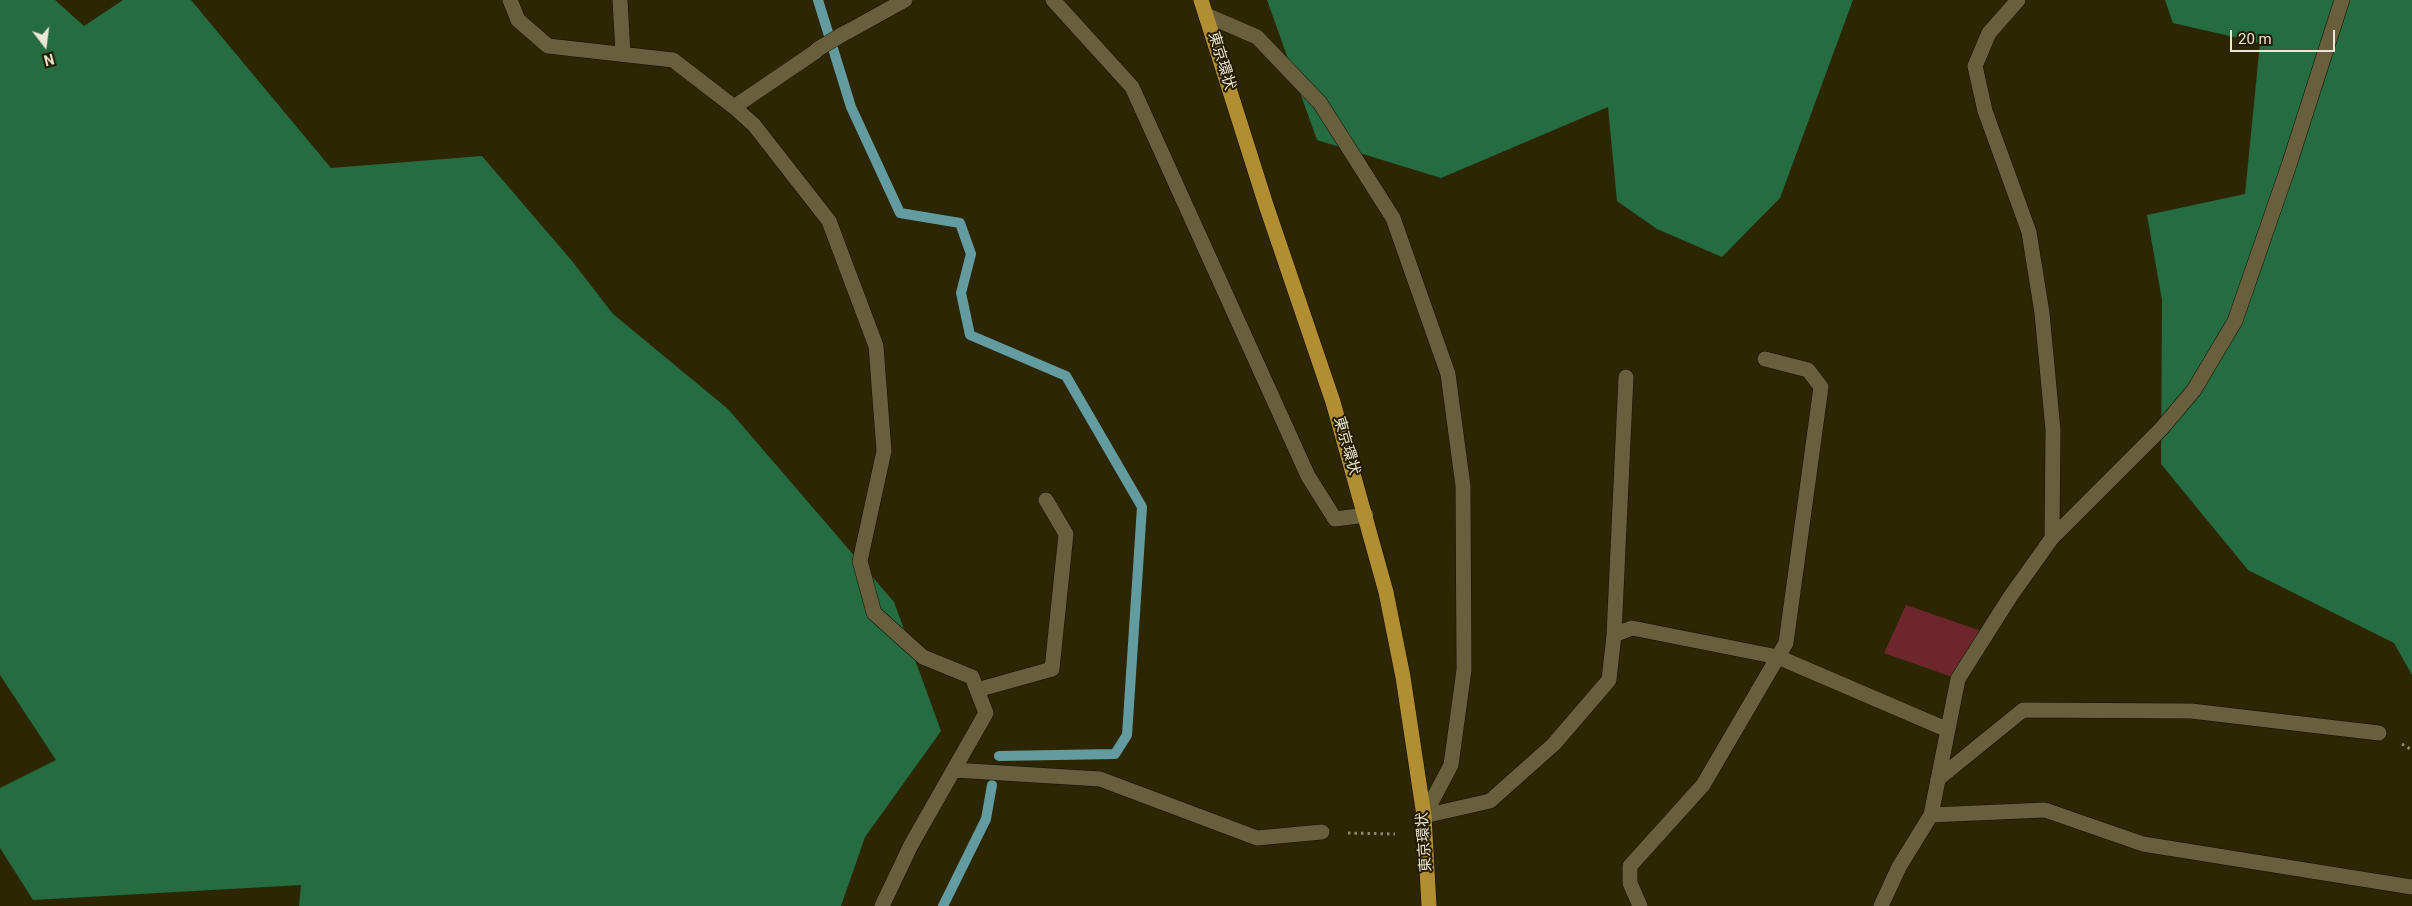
<!DOCTYPE html>
<html>
<head>
<meta charset="utf-8">
<style>
  body { margin:0 }
  #map { position:relative; width:2412px; height:906px; overflow:hidden; background:#2d2605; font-family:Roboto,sans-serif }
  canvas { display:block }
  .north { position:absolute; left:20px; top:20px; width:50px; height:50px; -webkit-text-stroke:4px #231c00; paint-order:stroke; rotate:165deg; font-size:14px; font-weight:700; line-height:20px; text-align:center; color:#ebe7d4 }
  .north::after { content:''; display:block; margin:auto; width:18px; height:22px; background:#ebe7d4; clip-path:polygon(50% 0,100% 100%,50% 72%,0 100%) }
  .scale { position:absolute; left:2230px; top:30px; width:105px; height:22px; box-sizing:border-box; border:2px solid #ebe7d4; border-top:0; padding-left:6px; font-size:15px; line-height:18px; white-space:nowrap; color:#ebe7d4; -webkit-text-stroke:4px #231c00; paint-order:stroke }
</style>
</head>
<body>
<div id="map">
<canvas width="2412" height="906"></canvas>
<div class="north">N</div>
<div class="scale">20 m</div>
</div>
<script>
const context = document.querySelector('canvas').getContext('2d');
context.lineJoin = 'round';
function fillPath(path, color) {
  context.fillStyle = color;
  context.fill(path, 'evenodd');
}
function poly(rows) {
  const path = new Path2D();
  for (const r of rows) {
    path.moveTo(r[0], r[1]);
    for (let i = 2; i < r.length; i += 2) path.lineTo(r[i], r[i + 1]);
  }
  return path;
}
function trace(path, color, width, dash) {
  context.strokeStyle = color;
  context.lineWidth = width;
  context.lineCap = dash ? 'butt' : 'round';
  context.setLineDash(dash || []);
  context.stroke(path);
}
function drawText(font, color, halo, rows, align = 'center') {
  context.font = font + ' Roboto,"Noto Sans JP",sans-serif';
  context.lineWidth = 4;
  context.setLineDash([]);
  context.textBaseline = 'middle';
  context.strokeStyle = halo;
  context.fillStyle = color;
  for (const [text, x, y, turn = 0] of rows) {
    context.save();
    context.translate(x, y);
    context.rotate((+turn || 0) * Math.PI / 180);
    context.textAlign = isNaN(turn) ? turn : align;
    if (halo) context.strokeText(text, 0, 0);
    context.fillText(text, 0, 0);
    context.restore();
  }
}
fillPath(poly([
  [0,0,55,0,84,26,123,0,191,0,331,168,482,156,572,261,613,314,728,409,894,602,941,731,865,837,841,906,299,906,301,885,33,900,0,848,0,788,56,760,0,675],
  [1267,0,1853,0,1780,198,1722,257,1657,229,1617,201,1608,107,1441,178,1317,140],
  [2165,0,2412,0,2412,675,2394,643,2248,570,2161,464,2162,300,2147,215,2245,194,2260,43,2173,23]
]), '#256c41');
trace(poly([
  [818,0,851,107,900,213,960,223,971,254,961,293,970,335,1066,376,1142,507,1127,735,1115,754,999,756],
  [943,906,986,819,992,785]
]), '#639ca0', 10);
fillPath(poly([
  [1906,605,1987,633,1958,679,1884,653]
]), '#6d272a');
const service = poly([
  [1053,0,1132,87,1308,476,1335,519,1366,515],
  [849,31,905,0],
  [818,49,843,34],
  [734,107,815,52],
  [1938,779,2023,710,2191,711,2379,733]
]);
const minor = poly([
  [510,0,518,20,548,46,673,60,734,107,754,125,829,221,876,346,884,451,860,561,874,613,923,657,972,677,986,713,911,845,882,906],
  [620,0,623,54],
  [2018,0,1989,33,1975,66,1985,111,2029,232,2042,313,2053,430,2052,538],
  [1206,15,1257,37,1320,103,1393,218,1448,374,1463,486,1464,670,1451,765,1424,816],
  [843,34,849,31],
  [815,52,818,49],
  [1614,635,1626,377],
  [977,690,1052,669,1066,534,1046,500],
  [954,770,1100,779,1257,838,1322,832],
  [1931,815,2045,810,2143,844,2412,887],
  [1424,816,1490,801,1554,744,1609,680,1614,635,1632,628,1778,657,1948,730],
  [1640,906,1630,883,1630,866,1703,785,1786,643,1821,387,1808,370,1765,359],
  [1881,906,1899,867,1931,815,1958,679,2010,597,2052,538,2161,429,2194,390,2235,321,2289,165,2342,0]
]);
const trunk = poly([
  [1201,0,1266,205,1333,402,1386,592,1403,677,1424,816,1429,906]
]);
trace(service, '#140f00', 16);
trace(minor, '#140f00', 16);
trace(trunk, '#140f00', 16);
trace(poly([
  [2402,744,2412,750],
  [1348,833,1395,834]
]), '#8d886e', 3, [2.5, 4]);
trace(service, '#675f3e', 15);
trace(minor, '#675f3e', 15);
trace(trunk, '#b08e31', 15);
drawText('15px', '#ebe7d4', '#231c00', [
  ["東京環状",1221,61,73],
  ["東京環状",1346,446,74],
  ["東京環状",1425,842,-94]
]);
</script>
</body>
</html>
